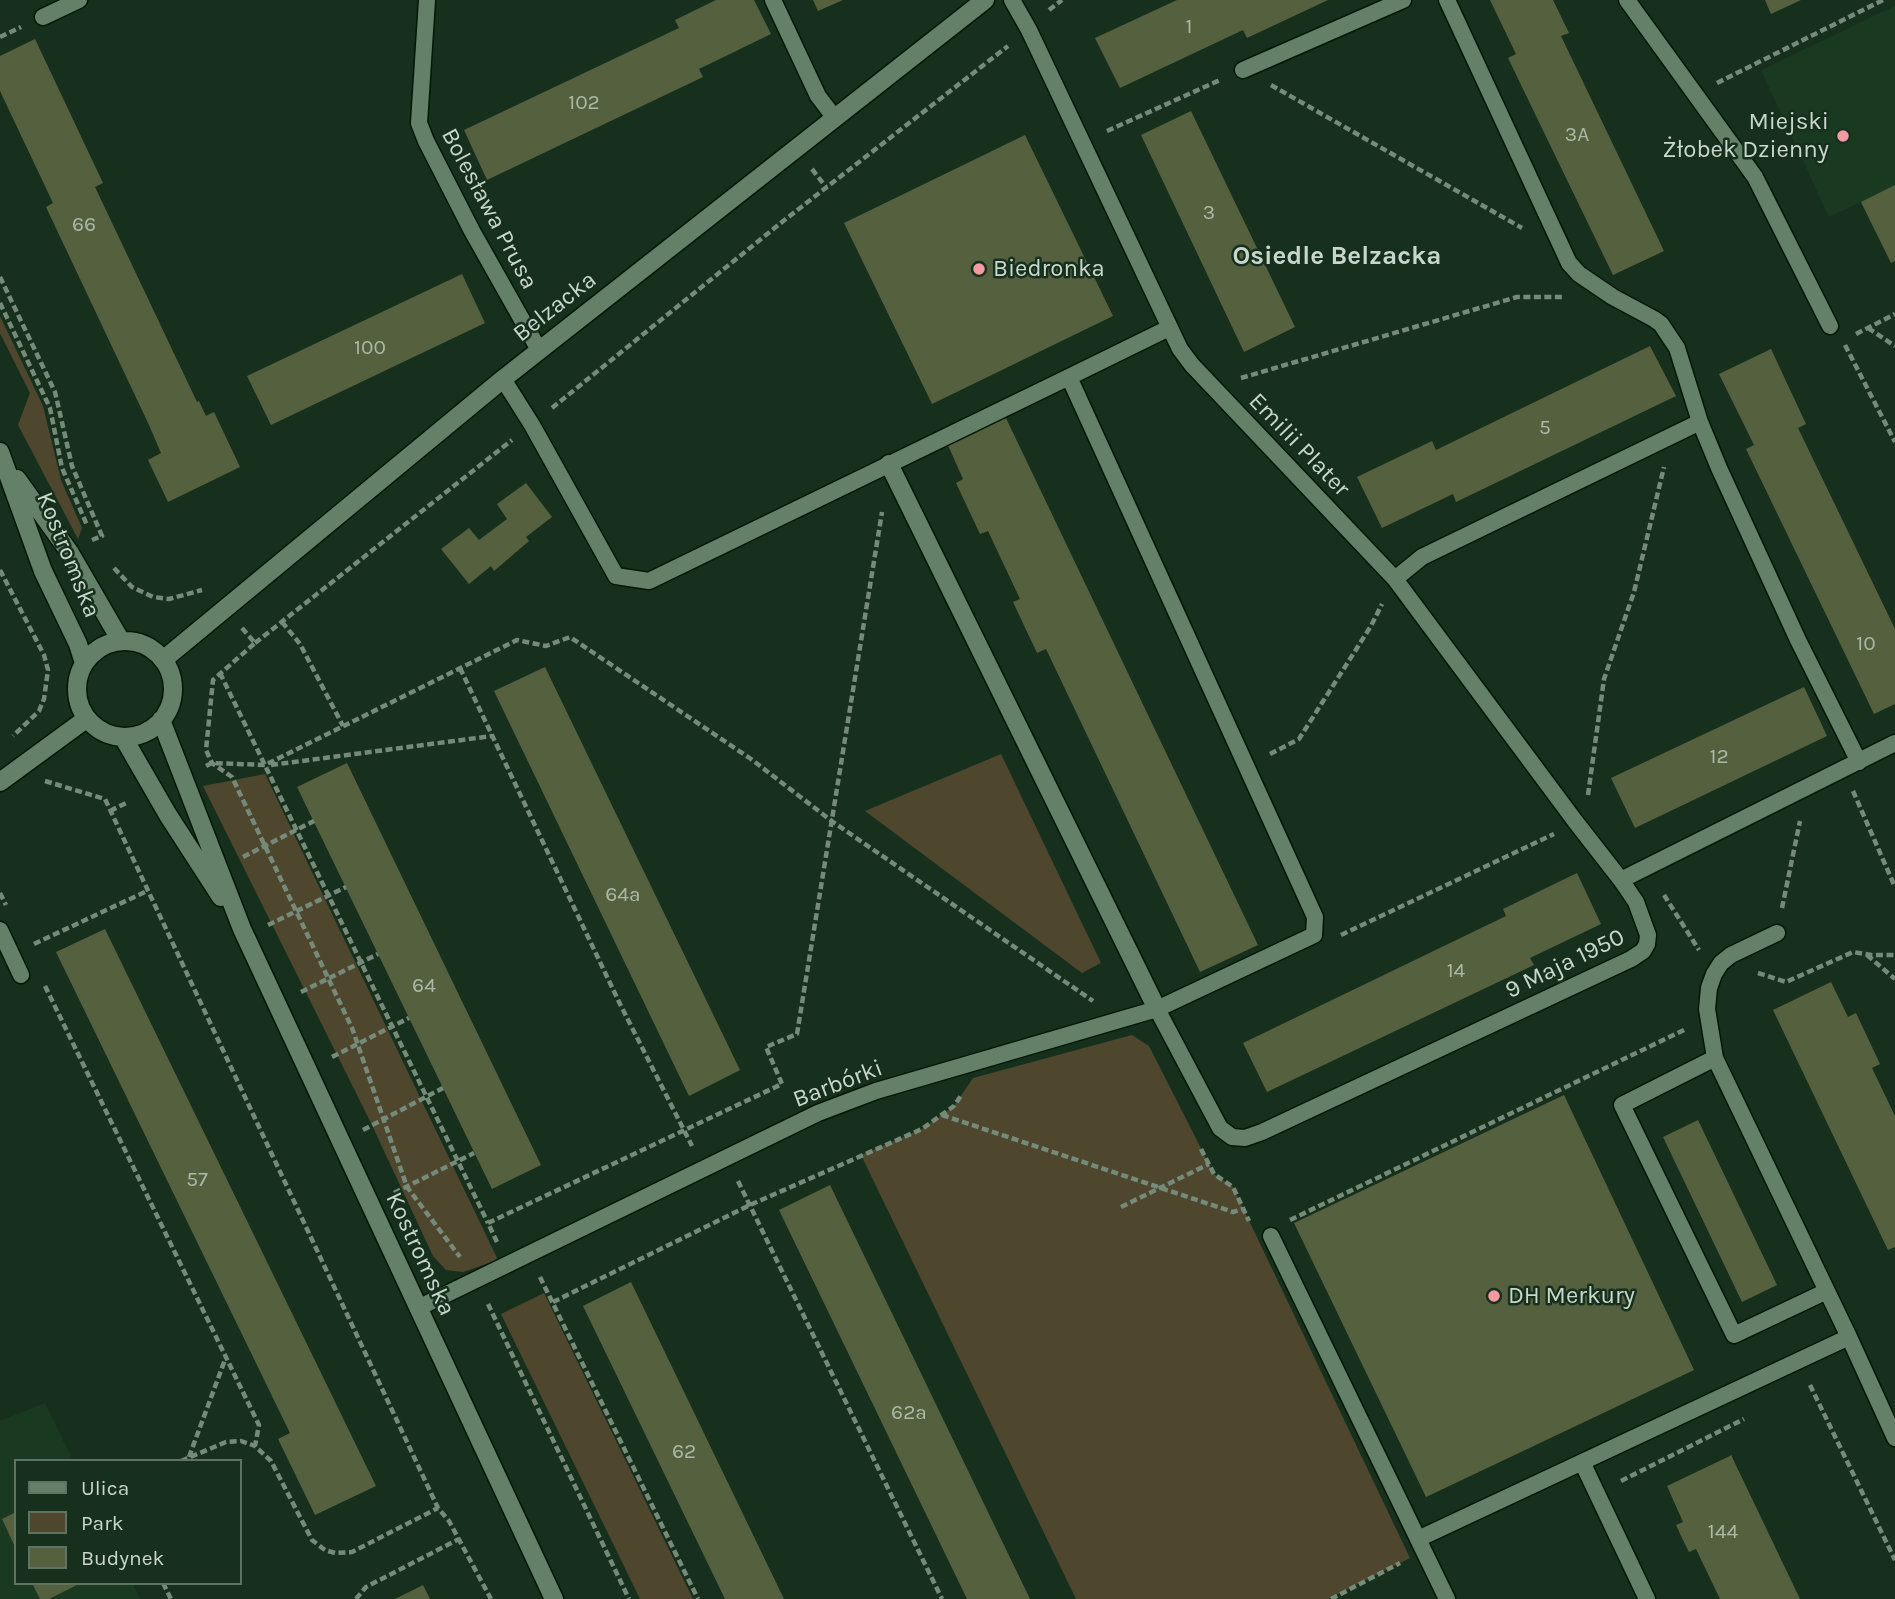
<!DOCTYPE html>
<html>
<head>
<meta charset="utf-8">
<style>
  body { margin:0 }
  #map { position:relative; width:1895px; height:1599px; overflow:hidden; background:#17301d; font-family:Karla,sans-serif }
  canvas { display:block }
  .legend { position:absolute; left:14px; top:1459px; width:228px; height:126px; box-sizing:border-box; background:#17301d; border:2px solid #5e7362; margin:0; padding:9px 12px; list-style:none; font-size:21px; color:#c8d7ca }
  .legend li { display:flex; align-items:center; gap:14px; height:35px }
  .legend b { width:35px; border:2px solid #5e7362 }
</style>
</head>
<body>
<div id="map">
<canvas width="1895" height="1599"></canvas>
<ul class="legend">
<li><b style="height:9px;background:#658069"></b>Ulica</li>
<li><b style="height:19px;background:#4e472e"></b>Park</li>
<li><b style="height:19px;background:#55603e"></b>Budynek</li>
</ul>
</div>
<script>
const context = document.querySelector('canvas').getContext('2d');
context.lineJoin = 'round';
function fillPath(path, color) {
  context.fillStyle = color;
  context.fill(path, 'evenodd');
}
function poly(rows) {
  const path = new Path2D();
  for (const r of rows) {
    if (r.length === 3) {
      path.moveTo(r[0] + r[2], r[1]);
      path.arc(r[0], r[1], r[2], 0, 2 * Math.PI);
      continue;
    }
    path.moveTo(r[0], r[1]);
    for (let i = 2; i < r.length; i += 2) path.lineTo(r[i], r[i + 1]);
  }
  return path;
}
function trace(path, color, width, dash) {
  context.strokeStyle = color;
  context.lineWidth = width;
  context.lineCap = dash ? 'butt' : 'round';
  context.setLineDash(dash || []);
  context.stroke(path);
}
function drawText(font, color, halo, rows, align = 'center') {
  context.font = font + ' Karla,sans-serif';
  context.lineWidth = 5;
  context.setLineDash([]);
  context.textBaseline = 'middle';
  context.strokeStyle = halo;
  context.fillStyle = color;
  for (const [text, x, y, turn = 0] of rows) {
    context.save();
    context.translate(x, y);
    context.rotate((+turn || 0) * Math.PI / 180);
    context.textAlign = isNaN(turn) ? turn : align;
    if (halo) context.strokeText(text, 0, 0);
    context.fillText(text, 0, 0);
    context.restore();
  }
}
fillPath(poly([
  [1895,6,1895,261,1891,263,1861,202,1829,217,1761,70],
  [45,1403,73,1461,16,1461,16,1583,133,1583,140,1599,0,1599,0,1421]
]), '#1a3921');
fillPath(poly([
  [0,316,43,406,61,480,82,528,78,539,18,425,30,393,0,333],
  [1001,754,1101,963,1082,973,865,811],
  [265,774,498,1260,463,1272,446,1270,433,1256,370,1121,203,786],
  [1132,1035,1149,1046,1214,1174,1233,1187,1410,1558,1328,1599,1076,1599,861,1155,922,1129,954,1106,973,1078],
  [544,1293,693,1599,640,1599,501,1314]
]), '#4e472e');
fillPath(poly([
  [716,0,754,0,771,34,699,69,703,77,487,180,464,130,679,28,675,20],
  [813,0,843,0,818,11],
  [1177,0,1328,0,1247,38,1243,30,1120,88,1095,38],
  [1490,0,1553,0,1569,33,1561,36,1664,251,1613,275,1508,58,1516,54],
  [1765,0,1801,0,1771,14],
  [35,39,103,183,95,187,197,402,199,401,206,416,214,412,240,467,168,502,148,460,161,453,149,425,46,207,53,203,0,91,0,56],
  [1191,111,1295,327,1244,352,1141,135],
  [1025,135,1113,316,932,404,844,223],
  [1895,185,1895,261,1891,263,1861,202],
  [462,274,485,323,271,425,247,376],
  [1650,346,1676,396,1456,502,1453,494,1382,528,1357,477,1432,441,1436,450],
  [1771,349,1806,424,1798,428,1895,629,1895,704,1874,714,1746,449,1754,445,1719,374],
  [1005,416,1258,945,1200,972,1046,649,1037,653,1013,602,1020,599,988,531,980,534,956,483,963,479,947,443],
  [526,483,552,517,526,537,529,541,494,571,491,566,469,584,441,549,469,528,479,540,507,519,497,504],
  [545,667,740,1070,689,1096,494,691],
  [1804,687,1827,736,1635,828,1611,778],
  [347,763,541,1165,492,1189,297,787],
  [1577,873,1601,924,1530,958,1534,965,1267,1092,1243,1043,1506,916,1503,909],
  [105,929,376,1486,315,1515,278,1439,290,1433,56,952],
  [1831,982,1848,1017,1856,1013,1880,1064,1872,1068,1895,1116,1895,1247,1888,1250,1773,1010],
  [1564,1095,1694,1370,1426,1497,1294,1223],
  [1698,1120,1777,1285,1742,1302,1663,1137],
  [830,1185,1030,1599,967,1599,779,1210],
  [631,1282,784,1599,725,1599,583,1306],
  [1732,1455,1732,1457,1800,1599,1720,1599,1696,1549,1689,1552,1682,1538,1676,1525,1683,1522,1667,1486],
  [16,1512,16,1549,2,1519],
  [32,1583,81,1583,49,1599,40,1599],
  [423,1585,430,1599,395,1599]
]), '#55603e');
const lane = poly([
  [427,0,419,123,426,141,472,231,539,350],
  [773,0,818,96,834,117],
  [1012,0,1029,30,1180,349,1192,365,1395,579,1575,821,1621,880],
  [1447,0,1569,263,1579,274,1613,297,1654,319,1661,324,1677,348,1700,422,1719,468,1798,640,1859,762],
  [1627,0,1755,177,1830,326],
  [43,17,79,0],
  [1243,70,1403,0],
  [503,379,532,425,616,576,649,581,1069,377],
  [1395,579,1422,557,1700,422],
  [0,930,21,975],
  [1777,933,1731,955,1721,963,1714,974,1709,988,1707,1009,1715,1058,1849,1337],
  [1157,1009,1314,935,1315,917,1069,377,1169,328],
  [1715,1058,1622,1105,1734,1335,1827,1291],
  [1271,1236,1418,1539],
  [418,1308,818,1113,876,1091,1157,1009,1220,1128,1232,1137,1245,1138,1262,1132,1631,959,1643,951,1647,944,1648,935,1636,902,1621,880,1895,743],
  [1582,1462,1647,1599],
  [1447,1599,1418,1539,1849,1337,1895,1438]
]);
const street = poly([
  [889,464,1157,1009],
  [163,660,503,379,985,0],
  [0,782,86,719]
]);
const secondary = poly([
  [0,452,43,571,78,644,84,663],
  [17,479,70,553,121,641],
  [125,689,48],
  [161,720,242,929,554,1599],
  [123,737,168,815,221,897]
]);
trace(lane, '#011806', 19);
trace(street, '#011806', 21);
trace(secondary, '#011806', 21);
trace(poly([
  [1049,10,1062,0],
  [0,37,21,27],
  [1717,83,1883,0],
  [1271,85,1522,228],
  [1107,131,1220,80],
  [812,169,826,187],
  [0,277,55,392,72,466,102,536,92,540],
  [0,303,50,408,62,468,87,525],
  [1868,328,1895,346],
  [1856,334,1895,314],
  [1845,345,1895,442],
  [1241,378,1517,297,1563,297],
  [552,408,782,222,1008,46],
  [114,568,132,587,153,597,169,599,202,590],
  [0,570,44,655,48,670,44,699,39,711,13,736],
  [282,622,300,644,343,726],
  [242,628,255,643,213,680,206,750,212,763,232,777,352,1028,407,1187,460,1257],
  [255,643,512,440],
  [460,668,620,1004,692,1146],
  [220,673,488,1223],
  [1270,754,1299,739,1371,626,1382,604],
  [271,765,492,736],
  [206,766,212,763,265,765,517,640,546,646,570,637,751,759,833,822,1093,1001],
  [45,781,105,799,438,1508,449,1521,491,1599],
  [1853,791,1895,887],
  [1588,795,1604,679,1634,592,1664,467],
  [110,811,128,802],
  [243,857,314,821],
  [0,893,6,905],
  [1664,895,1699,950],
  [1782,908,1800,821],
  [268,925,346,887],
  [1341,935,1554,834],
  [34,944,147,891],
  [1867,955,1895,979],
  [1758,973,1786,982,1853,952,1871,955,1895,955],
  [45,986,259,1425,255,1446,271,1461,312,1540,325,1550,335,1553,352,1552,438,1508],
  [301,992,378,954],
  [332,1057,409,1018],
  [942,1115,1233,1212,1243,1209],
  [363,1130,443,1088],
  [1201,1149,1214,1174,1233,1187,1249,1221],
  [738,1181,942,1599],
  [394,1193,474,1153],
  [1121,1207,1209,1164],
  [1290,1220,1686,1029],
  [497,1242,488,1223,782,1084,766,1047,797,1034,882,512],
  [540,1277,698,1599],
  [553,1302,750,1205,922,1129,954,1106,962,1094],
  [488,1304,629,1599],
  [1810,1385,1895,1560],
  [189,1457,226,1357],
  [181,1461,226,1442,241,1441,255,1446],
  [1621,1481,1744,1419],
  [163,1583,171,1599],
  [356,1599,366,1587,459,1539],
  [1331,1599,1400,1563]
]), '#768a7a', 4.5, [7, 3.5]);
trace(lane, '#658069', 16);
trace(street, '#658069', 18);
trace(secondary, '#658069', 18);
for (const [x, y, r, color] of [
  [1843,136,7,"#f49aa1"],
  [979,269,7,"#f49aa1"],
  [1494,1296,7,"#f49aa1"]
]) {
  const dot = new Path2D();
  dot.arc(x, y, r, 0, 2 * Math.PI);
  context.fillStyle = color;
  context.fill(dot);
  trace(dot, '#17301d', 2.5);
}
drawText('21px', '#abb9a7', null, [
  ["1",1189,27],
  ["102",584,103],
  ["3A",1577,135],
  ["3",1209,213],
  ["66",84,225],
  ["100",370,348],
  ["5",1545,428],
  ["10",1866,644],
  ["12",1719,757],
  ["64a",623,895],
  ["14",1456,971],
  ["64",424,986],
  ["57",197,1180],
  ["62a",909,1413],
  ["62",684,1452],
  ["144",1723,1532]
]);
drawText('24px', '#c8d7ca', '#17301d', [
  ["Miejski",1829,122,"right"],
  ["Żłobek Dzienny",1829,150,"right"],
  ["Biedronka",993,269],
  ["DH Merkury",1508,1296]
], 'left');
drawText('24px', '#c8d7ca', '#17301d', [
  ["Bolesława Prusa",489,209,62],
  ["Belzacka",555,307,-38],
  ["Emilii Plater",1299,445,46],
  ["Kostromska",68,555,68],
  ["9 Maja 1950",1565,964,-26],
  ["Barbórki",838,1084,-21],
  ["Kostromska",420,1254,65]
]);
drawText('bold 26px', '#c8d7ca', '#17301d', [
  ["Osiedle Belzacka",1337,257]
]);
</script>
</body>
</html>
